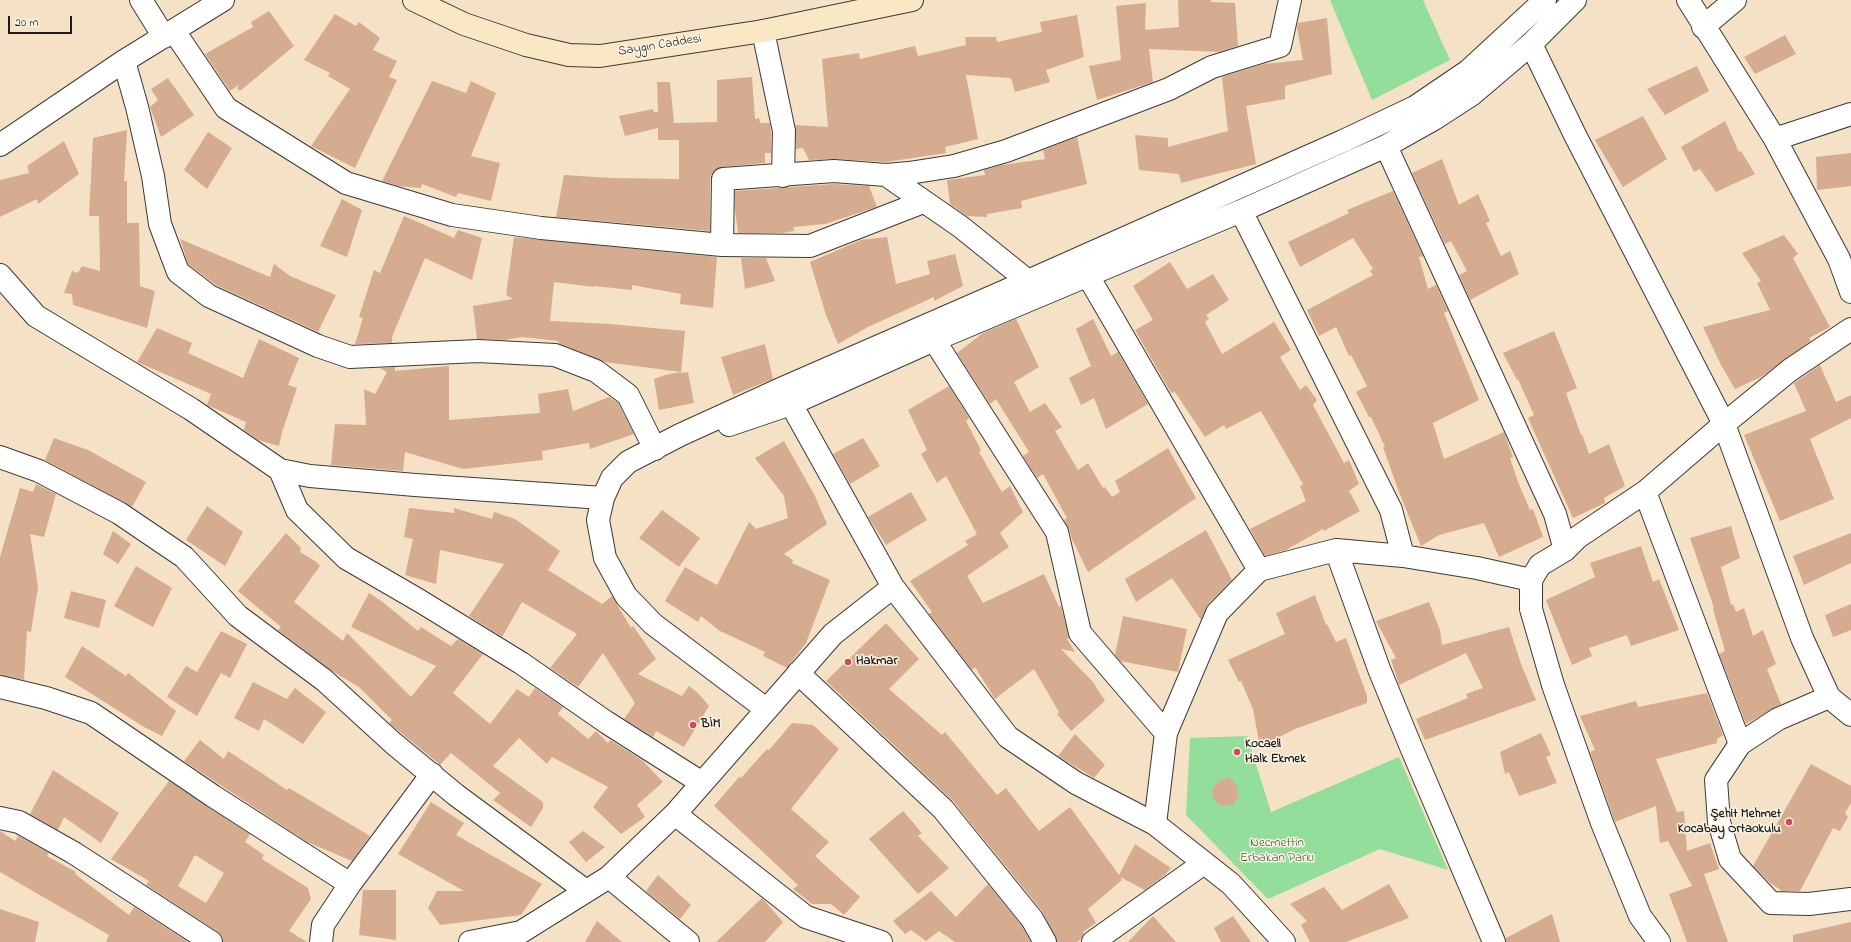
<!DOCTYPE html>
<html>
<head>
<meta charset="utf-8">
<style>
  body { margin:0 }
  #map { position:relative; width:1851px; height:942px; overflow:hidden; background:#f5e1c6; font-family:"Indie Flower",sans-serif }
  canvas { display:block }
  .scale { position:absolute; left:8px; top:16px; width:64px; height:18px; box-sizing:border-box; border:2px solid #1c1c1c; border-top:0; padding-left:5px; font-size:12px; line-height:14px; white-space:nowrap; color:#1c1c1c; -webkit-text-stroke:3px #fcf5e5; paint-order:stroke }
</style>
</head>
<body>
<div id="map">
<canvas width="1851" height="942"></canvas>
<div class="scale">20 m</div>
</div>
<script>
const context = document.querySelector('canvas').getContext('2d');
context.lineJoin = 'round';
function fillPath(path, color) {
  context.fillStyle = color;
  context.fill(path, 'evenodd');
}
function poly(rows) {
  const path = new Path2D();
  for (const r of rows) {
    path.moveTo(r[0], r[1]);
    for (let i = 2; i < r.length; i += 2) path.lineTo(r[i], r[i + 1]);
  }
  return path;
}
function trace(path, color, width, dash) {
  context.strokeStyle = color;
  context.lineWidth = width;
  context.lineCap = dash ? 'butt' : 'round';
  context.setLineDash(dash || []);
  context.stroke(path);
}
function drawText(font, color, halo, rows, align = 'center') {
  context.font = font + ' "Indie Flower",sans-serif';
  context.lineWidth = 3;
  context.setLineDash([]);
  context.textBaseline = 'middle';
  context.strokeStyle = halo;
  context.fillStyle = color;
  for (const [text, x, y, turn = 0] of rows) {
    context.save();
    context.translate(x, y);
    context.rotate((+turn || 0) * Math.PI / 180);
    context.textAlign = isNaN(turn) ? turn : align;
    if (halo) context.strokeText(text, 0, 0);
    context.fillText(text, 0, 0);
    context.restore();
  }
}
fillPath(poly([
  [1330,0,1423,0,1450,60,1372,100],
  [1247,736,1271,812,1399,757,1448,870,1380,849,1268,899,1186,815,1190,738]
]), '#93de9a');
fillPath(poly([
  [1178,0,1211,0,1211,2,1235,3,1238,46,1219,52,1149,49,1153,82,1097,100,1089,66,1121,60,1116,6,1146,3,1145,30,1179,27],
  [269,11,294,46,240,91,237,88,240,84,230,91,205,54,253,27,251,22],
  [335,14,356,26,359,22,380,38,373,50,397,61,389,77,397,80,355,168,311,146,350,89,328,76,330,73,304,60],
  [1077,15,1084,57,1046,70,1050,82,1015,92,1011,78,966,75,978,139,945,147,946,153,886,162,835,159,809,160,803,148,796,149,795,125,828,127,822,59,859,53,860,59,915,46,918,56,966,45,965,37,996,37,997,42,1042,32,1040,22],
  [1327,18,1332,74,1285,86,1285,99,1246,106,1256,164,1181,183,1179,174,1139,170,1135,135,1168,138,1168,147,1228,131,1222,77,1264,64,1303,60,1297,28,1298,23],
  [1785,35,1796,54,1755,74,1744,57],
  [1697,66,1709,91,1665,115,1647,89],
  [752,77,755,119,759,118,760,123,770,123,771,132,771,153,765,153,765,163,722,167,712,173,710,179,710,231,556,217,564,175,612,178,679,179,679,140,658,140,658,128,625,136,619,116,653,109,654,112,658,112,657,82,670,82,674,123,717,122,717,80],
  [168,78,194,115,161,137,150,107,158,100,151,89],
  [432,81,466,93,471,81,496,93,471,156,500,163,491,201,458,193,456,197,422,184,421,188,398,186,382,181],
  [1643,116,1667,159,1623,187,1595,140],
  [1725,121,1739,152,1741,151,1755,174,1716,192,1700,169,1694,172,1681,147],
  [127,130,124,181,127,181,127,223,139,223,140,286,155,291,147,328,73,305,72,294,64,293,72,271,78,273,82,266,100,271,99,216,89,216,93,138],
  [208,132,232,148,207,189,184,170],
  [1077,137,1087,184,1021,201,1022,208,987,214,987,217,967,216,950,204,947,180,985,175,984,170,1002,165,1045,159,1043,150],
  [64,141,79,174,38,204,37,199,0,217,0,180,29,173,27,166],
  [1851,153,1851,186,1817,190,1816,157],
  [1442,159,1459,205,1478,194,1490,221,1486,223,1501,256,1510,251,1519,274,1470,300,1459,275,1467,271,1451,241,1445,244,1412,173],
  [834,184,869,186,877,207,825,224,793,227,794,231,782,233,738,233,735,210,735,191],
  [1393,191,1423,256,1419,257,1428,289,1436,285,1448,311,1444,313,1479,400,1433,423,1444,459,1504,432,1513,457,1510,458,1518,482,1530,510,1533,509,1543,537,1499,557,1484,523,1439,535,1421,546,1399,492,1383,447,1385,447,1371,417,1369,417,1356,392,1367,386,1351,355,1349,356,1336,327,1319,336,1307,310,1373,275,1370,271,1373,269,1353,238,1300,267,1288,242,1349,213,1347,210],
  [342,199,362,210,347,257,320,246],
  [404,216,454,238,458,230,482,238,472,280,425,258,392,337,392,343,355,344,363,318,359,317,374,270,380,273],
  [1784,235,1798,254,1793,258,1830,327,1809,338,1811,341,1761,377,1735,389,1721,365,1703,327,1770,310,1757,283,1761,281,1742,253],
  [514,237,717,257,713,308,680,304,681,294,632,285,632,290,594,286,594,287,554,282,550,321,610,324,685,331,681,373,688,372,694,403,659,410,654,379,665,375,681,372,605,362,558,343,559,341,522,337,504,340,477,339,473,306,513,299,506,295],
  [887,237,896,284,930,274,927,261,955,254,963,286,934,301,934,297,868,327,838,344,826,315,810,262,861,240],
  [180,239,270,277,274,264,290,276,336,295,318,332,216,285,188,264],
  [741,258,766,258,775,281,745,289],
  [1170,262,1187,289,1213,274,1229,300,1206,315,1209,319,1205,322,1222,354,1274,322,1291,350,1280,357,1300,390,1306,385,1317,400,1313,405,1344,463,1349,460,1359,484,1349,491,1360,511,1324,531,1323,529,1286,550,1265,556,1250,529,1306,501,1300,486,1303,484,1261,411,1226,429,1224,425,1205,437,1175,392,1171,393,1135,330,1153,320,1133,286],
  [1016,319,1039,367,1014,382,1030,412,1045,403,1062,427,1055,431,1078,470,1088,463,1103,488,1105,487,1112,497,1120,492,1115,481,1168,448,1196,498,1088,572,1072,539,1069,529,1064,520,1067,518,1043,474,1037,478,1023,456,1029,452,996,399,990,404,957,353,983,333],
  [1093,319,1111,356,1118,352,1148,404,1106,429,1094,398,1081,405,1069,378,1091,366,1076,329],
  [157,328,192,343,188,353,243,378,259,339,299,358,288,385,297,388,282,432,279,446,258,440,244,430,246,422,207,405,211,394,137,362],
  [1554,331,1577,388,1566,393,1581,435,1582,434,1589,454,1609,444,1625,486,1604,498,1605,503,1573,518,1528,418,1534,415,1518,379,1517,380,1503,353],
  [765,344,773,379,733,395,721,357],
  [1820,365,1836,402,1851,395,1851,418,1810,439,1834,499,1780,521,1744,435,1806,411,1794,383],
  [449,366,449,420,540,413,538,394,568,389,573,411,609,397,618,403,634,434,590,449,589,443,542,451,543,460,463,469,405,452,403,471,331,465,335,424,366,425,364,389,375,394,387,372,380,368,395,367,395,371],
  [949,386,969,418,966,421,981,450,979,452,1002,492,1010,486,1023,512,1000,533,1009,547,967,576,983,603,1044,574,1059,607,1061,606,1069,638,1067,639,1075,652,1061,649,1093,682,1105,701,1071,731,1057,714,1059,712,1034,669,995,699,975,667,972,670,929,614,932,612,910,581,968,545,965,541,977,534,946,476,937,483,921,454,927,450,908,410],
  [54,438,88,450,146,482,132,507,45,460],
  [863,438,880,466,850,484,833,454],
  [784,441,815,496,827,524,784,554,793,560,792,563,830,580,806,643,787,668,763,656,765,652,720,631,701,616,698,622,665,601,685,567,717,585,749,522,756,529,788,518,784,496,755,458],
  [36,484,56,494,44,537,30,534,38,587,31,632,27,631,24,680,0,675,0,557,20,488,33,492],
  [911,492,927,520,886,545,868,517],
  [207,506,243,532,225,566,186,540],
  [409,508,454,513,454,508,492,519,494,512,515,519,560,551,548,570,602,604,612,596,631,628,633,626,656,659,638,674,682,696,689,686,698,693,709,706,684,747,656,731,653,737,624,719,635,703,603,653,578,687,550,668,577,634,522,602,502,637,469,616,504,564,440,550,436,584,405,575,413,539,404,537],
  [662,510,700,538,679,567,639,538],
  [1731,526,1740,558,1721,567,1731,605,1733,604,1736,612,1744,608,1753,636,1763,630,1776,664,1767,669,1781,704,1746,724,1719,654,1725,651,1713,609,1714,608,1690,538],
  [1206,530,1232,580,1208,604,1201,620,1172,578,1136,602,1125,579],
  [113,531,131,544,118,564,103,554],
  [286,533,301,548,300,552,315,561,320,566,294,602,343,641,347,633,411,697,436,666,351,627,369,593,384,603,418,631,421,627,451,646,458,639,483,654,453,693,490,724,517,689,529,697,535,688,563,707,558,714,588,739,596,731,608,743,610,740,642,760,663,782,637,805,645,817,621,834,593,807,608,787,552,757,547,764,519,738,493,766,543,802,543,808,531,827,493,800,500,793,451,753,440,765,438,763,389,723,392,720,359,687,332,671,278,630,281,627,238,591],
  [1851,533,1851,563,1804,585,1793,556],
  [1641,546,1653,582,1659,579,1679,630,1631,646,1627,635,1589,648,1592,656,1572,665,1546,600,1595,577,1590,563],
  [136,566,172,588,153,627,114,606],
  [71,591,106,600,99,628,64,618],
  [1315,595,1326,625,1327,624,1336,642,1346,638,1367,696,1367,703,1295,729,1260,747,1253,709,1241,681,1239,682,1228,660,1285,634,1276,613],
  [1429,602,1440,630,1442,645,1509,627,1521,664,1536,700,1425,740,1416,719,1468,698,1466,694,1483,688,1466,653,1399,685,1391,660,1396,658,1376,621],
  [1851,604,1851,630,1833,637,1825,615],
  [1123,616,1187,629,1178,672,1120,661,1115,655],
  [886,623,919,659,889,689,942,735,945,732,997,795,1006,788,1039,831,1070,807,1119,875,1135,844,1171,868,1165,875,1145,890,1120,877,1122,880,1088,909,1096,923,1083,932,1084,934,1081,939,1077,942,1057,942,1042,911,953,801,826,681],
  [221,631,247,644,230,678,221,673,197,716,167,697,186,666,197,672],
  [82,646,126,676,128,673,176,711,162,736,144,727,65,677],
  [253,682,287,699,295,688,326,712,303,744,264,719,259,731,234,718],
  [1707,693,1723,735,1717,739,1717,743,1656,759,1677,812,1684,811,1687,851,1710,843,1719,869,1704,874,1728,942,1687,942,1669,894,1692,886,1668,841,1660,843,1656,806,1615,822,1590,752,1595,750,1580,716,1636,701,1638,707],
  [792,723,813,725,839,749,791,809,829,842,815,856,860,897,844,915,831,904,812,904,793,889,798,885,714,806,739,777,741,778,767,749,769,750],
  [1541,733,1551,755,1546,757,1557,783,1519,796,1509,772,1505,774,1500,752],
  [1075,734,1105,765,1094,778,1058,756],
  [200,740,224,759,228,751,287,790,289,788,370,836,352,861,307,842,184,761],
  [1811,764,1851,786,1851,803,1845,813,1848,817,1840,831,1833,828,1800,891,1782,891,1769,882,1753,866],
  [53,770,119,813,101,843,64,817,58,830,30,814],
  [1230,777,1237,786,1239,795,1235,803,1231,805,1222,806,1214,800,1212,792,1213,788,1219,781],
  [169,781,250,834,245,842,264,855,262,859,308,888,311,899,289,931,307,942,223,942,222,936,218,932,146,885,149,881,111,859],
  [195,855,224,873,206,903,178,886],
  [431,802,464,823,456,835,542,884,521,915,440,925,428,908,437,891,464,891,398,854],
  [903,811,922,833,918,836,949,868,918,894,869,839],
  [0,831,15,841,18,836,49,853,47,856,76,872,75,874,129,915,134,907,188,942,106,942,109,935,0,872],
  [583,831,605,847,586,862,569,842],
  [658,875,691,905,680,919,646,891],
  [988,884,1022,926,1031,942,955,942,939,931,926,941,911,930,905,934,893,921,931,891,956,917],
  [1389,884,1409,918,1346,942,1310,942,1301,925,1307,921,1290,904,1324,887,1342,910],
  [363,890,396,890,396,940,359,935],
  [762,898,783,922,765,942,716,942],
  [0,909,39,922,35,942,0,942],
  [1552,914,1560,942,1506,942,1506,938],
  [1153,916,1176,942,1128,942],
  [1233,916,1251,942,1221,942,1214,928],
  [597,921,622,942,585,942],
  [1851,922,1851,942,1793,942,1793,935]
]), '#d5ac90');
const street = poly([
  [141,0,164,37],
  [1688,0,1775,139,1839,259,1851,292],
  [1703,27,1735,0],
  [174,31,226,108,346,183,452,215,541,228,722,245,810,246,923,202],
  [763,31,784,131,783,176],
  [1531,44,1575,135,1724,424,1802,638,1829,697],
  [124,61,137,107,153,176,160,224,178,272,209,296,318,346,350,357,478,351,555,355,596,371,628,395,655,449],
  [1775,139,1851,114],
  [0,145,124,61,223,0],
  [1386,146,1555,514,1565,550],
  [886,175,961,227,1028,281],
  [1241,211,1391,510,1403,556],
  [722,245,723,179,834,171,886,175,909,173,954,166,1006,151,1169,89,1212,67,1280,46,1290,0],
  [0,275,36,316,191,409,280,470,310,476,415,485,603,498],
  [1088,276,1259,570],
  [934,340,1057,532,1080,633,1166,733,1155,824],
  [791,404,893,587,1008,737,1076,783,1155,824,1231,884,1284,942],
  [729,425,791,404,934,340,1241,211,1386,146,1434,119,1471,95,1531,44,1575,0],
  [0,457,39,471,119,513,184,557,238,616,324,680,393,743,456,795,586,891],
  [280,470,297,510,346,558,420,601,521,663,606,722,702,783],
  [1645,492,1740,744],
  [1336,550,1379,669,1411,747,1494,942],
  [798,673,943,809,1032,919,1045,942],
  [0,687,46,698,91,713,213,796,350,884],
  [766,709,653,624,626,596,605,558,598,520,603,498,612,478,628,462,680,435,783,388,1028,281,1343,141,1415,107,1468,71,1545,0],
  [1851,715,1829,697,1778,719,1740,744,1716,780,1719,822,1730,859,1771,903,1809,904,1851,899],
  [1166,733,1217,613,1259,570,1336,550,1403,556,1477,568,1531,580],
  [675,814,806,917,881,942],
  [0,818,19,822,74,853,211,942],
  [609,877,688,942],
  [321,942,323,925,350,884,432,774],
  [470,942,521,932,609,877,675,814,833,634,893,587],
  [1093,942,1204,863],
  [1659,942,1640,916,1602,823,1553,685,1531,609,1531,580,1540,565,1565,550,1578,537,1645,492,1724,424,1790,370,1851,329]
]);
const secondary = poly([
  [414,0,464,24,526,45,569,55,600,56,763,31,912,0]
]);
trace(street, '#3d3a36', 24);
trace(secondary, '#3d3a36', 24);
trace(street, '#fff', 22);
trace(secondary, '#fae7c3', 22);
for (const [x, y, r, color] of [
  [848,662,4,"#d1495b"],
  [693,725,4,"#d1495b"],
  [1237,752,4,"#d1495b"],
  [1789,822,4,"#d1495b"]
]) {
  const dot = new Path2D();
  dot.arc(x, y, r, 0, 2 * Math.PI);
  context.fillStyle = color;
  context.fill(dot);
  trace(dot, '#fcf5e5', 1.5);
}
drawText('13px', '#1c1c1c', '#fcf5e5', [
  ["Saygın Caddesi",660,46,-9]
]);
drawText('bold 13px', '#1c1c1c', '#fcf5e5', [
  ["Hakmar",856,662],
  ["BİM",701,725],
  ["Kocaeli",1245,745],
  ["Halk Ekmek",1245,760],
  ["Şehit Mehmet",1781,815,"right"],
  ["Kocabay Ortaokulu",1781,830,"right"]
], 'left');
drawText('13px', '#405642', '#fcf5e5', [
  ["Necmettin",1277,844],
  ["Erbakan Parkı",1277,859]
]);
</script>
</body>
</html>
